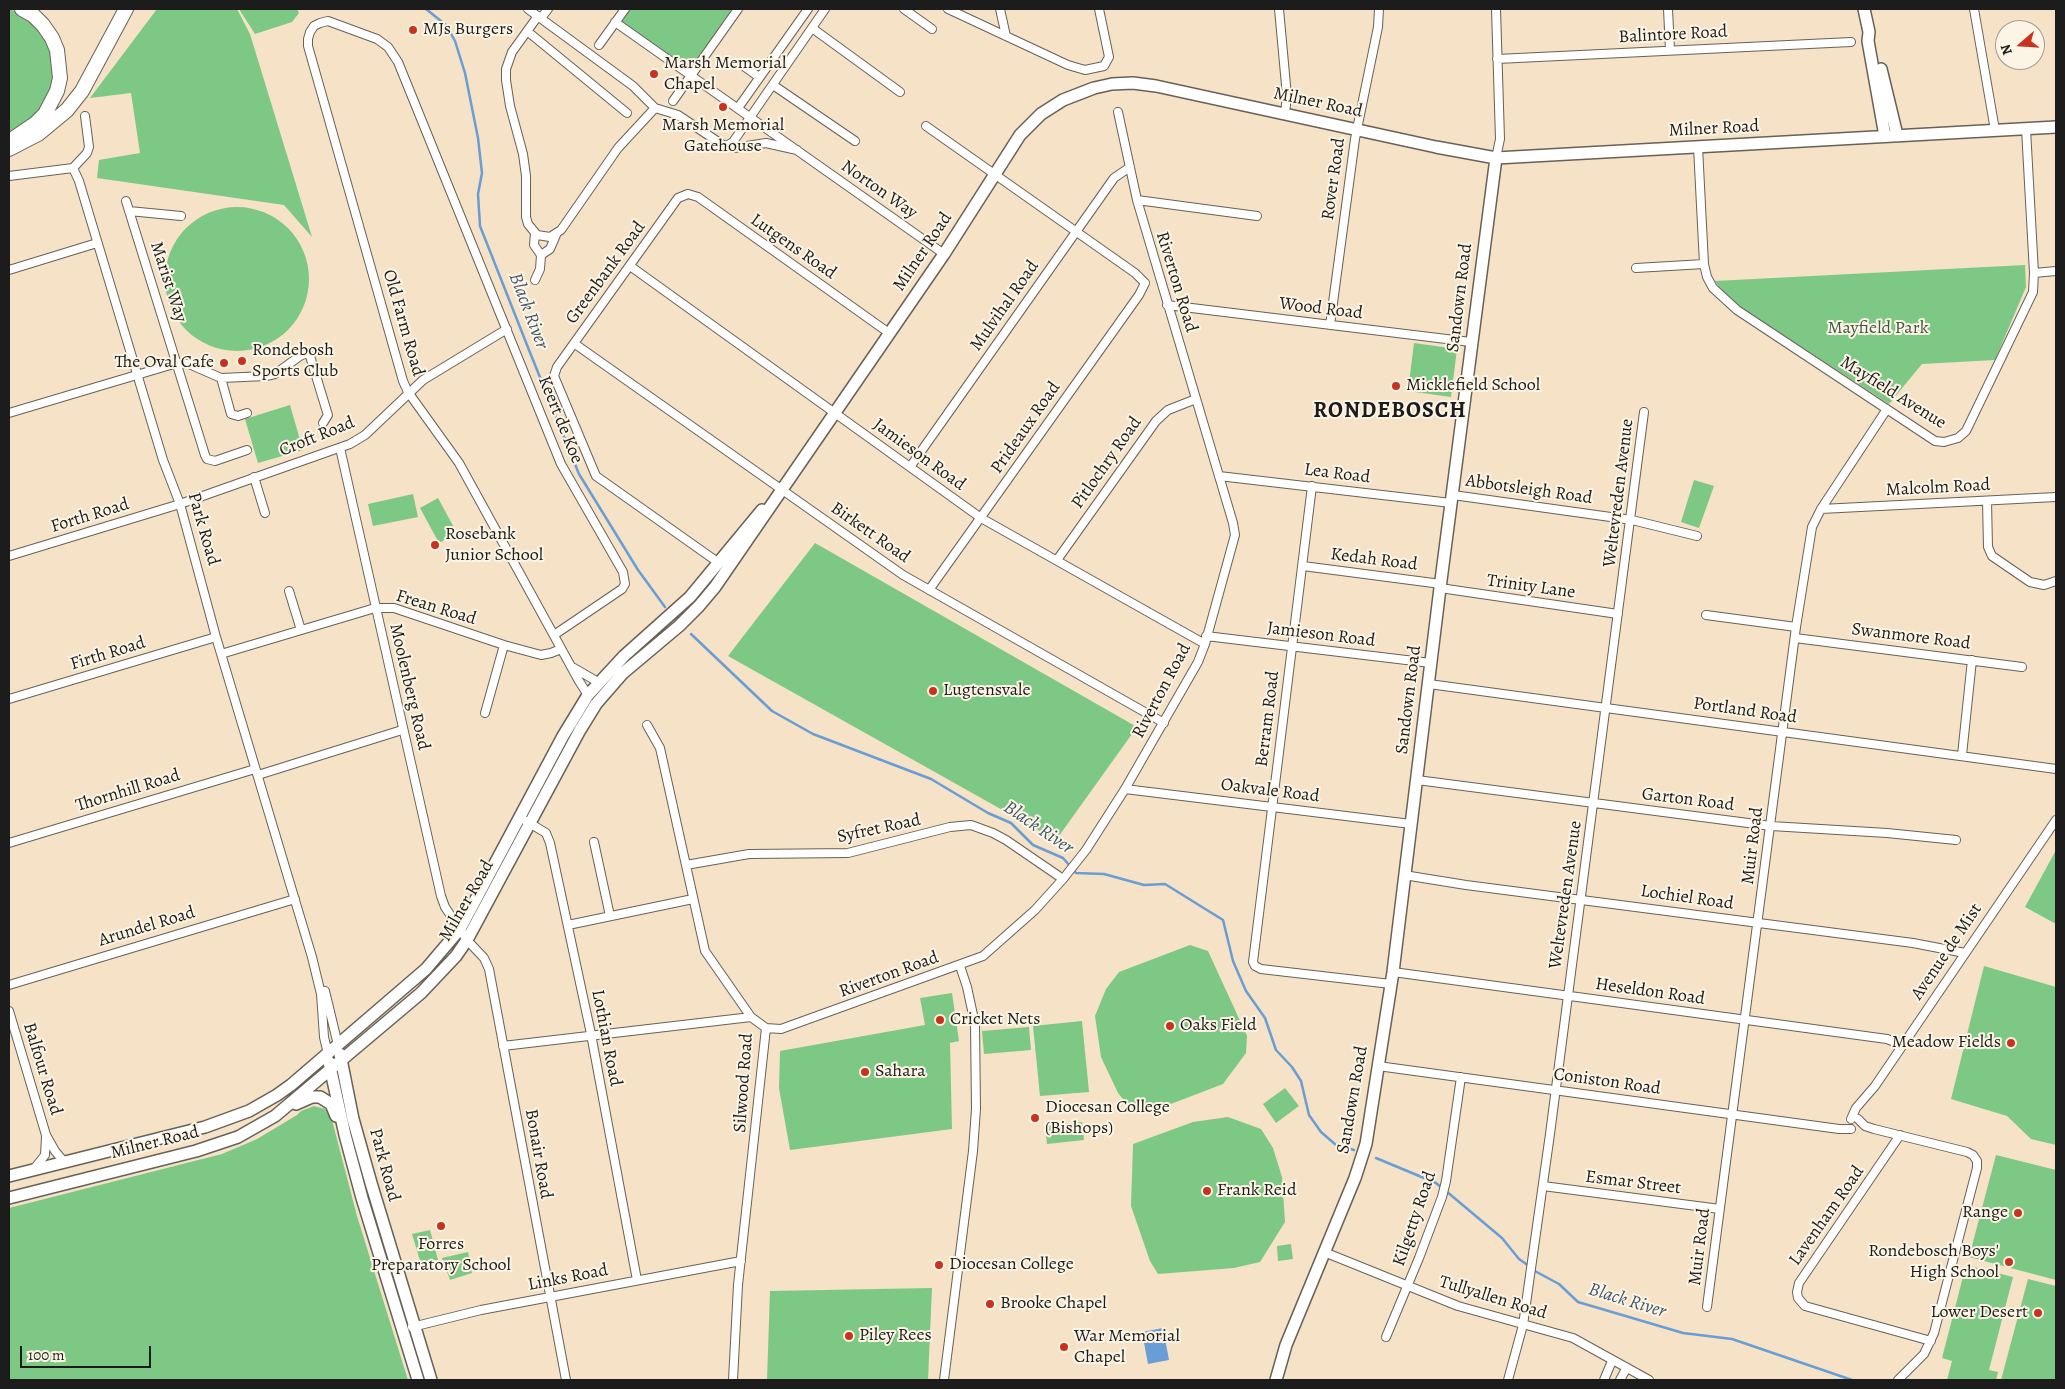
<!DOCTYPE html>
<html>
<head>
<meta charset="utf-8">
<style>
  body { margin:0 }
  #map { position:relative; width:2065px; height:1389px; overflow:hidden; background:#f5e2c7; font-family:Alegreya,serif }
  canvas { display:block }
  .frame { position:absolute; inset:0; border:10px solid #1c1c1c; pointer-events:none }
  .north { position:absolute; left:1995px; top:20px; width:50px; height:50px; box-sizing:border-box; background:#fcf5e5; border:1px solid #a29e95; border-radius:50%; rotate:251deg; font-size:14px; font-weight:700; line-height:20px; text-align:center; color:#1c1c1c }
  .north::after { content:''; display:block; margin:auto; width:18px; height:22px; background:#c8321e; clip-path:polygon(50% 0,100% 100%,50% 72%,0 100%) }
  .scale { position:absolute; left:20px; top:1346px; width:131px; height:22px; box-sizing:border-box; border:2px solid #1c1c1c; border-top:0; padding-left:6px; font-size:15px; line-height:18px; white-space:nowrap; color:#1c1c1c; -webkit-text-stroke:4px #fcf5e5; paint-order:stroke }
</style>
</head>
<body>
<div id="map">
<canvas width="2065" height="1389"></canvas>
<div class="frame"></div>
<div class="north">N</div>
<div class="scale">100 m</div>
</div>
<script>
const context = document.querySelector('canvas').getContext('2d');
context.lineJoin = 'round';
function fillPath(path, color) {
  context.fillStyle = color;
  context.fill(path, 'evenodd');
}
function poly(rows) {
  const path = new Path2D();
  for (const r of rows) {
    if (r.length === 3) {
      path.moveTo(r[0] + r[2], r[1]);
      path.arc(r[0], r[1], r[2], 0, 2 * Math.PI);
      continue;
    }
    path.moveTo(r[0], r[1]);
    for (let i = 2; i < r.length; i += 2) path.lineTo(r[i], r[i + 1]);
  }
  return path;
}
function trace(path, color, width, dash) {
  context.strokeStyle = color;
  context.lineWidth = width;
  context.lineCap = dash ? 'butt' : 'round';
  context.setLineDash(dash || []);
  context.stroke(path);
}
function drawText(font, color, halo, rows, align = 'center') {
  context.font = font + ' Alegreya,serif';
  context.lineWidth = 4;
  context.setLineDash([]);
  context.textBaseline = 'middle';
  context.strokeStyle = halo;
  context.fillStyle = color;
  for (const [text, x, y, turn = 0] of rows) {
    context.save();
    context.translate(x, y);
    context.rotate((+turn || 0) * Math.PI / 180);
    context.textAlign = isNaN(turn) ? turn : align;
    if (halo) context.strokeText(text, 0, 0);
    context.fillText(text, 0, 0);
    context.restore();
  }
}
fillPath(poly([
  [9,9,20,13,41,30,54,56,53,86,40,112,9,135],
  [157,9,237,9,250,34,312,237,284,205,97,178,99,160,140,153,131,93,90,98],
  [239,9,297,9,299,13,292,22,255,34],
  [630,9,732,9,691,68,688,69,623,23,622,19],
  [237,279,72],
  [2025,265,2026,287,1995,360,1922,364,1889,404,1736,304,1724,294,1715,281],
  [1414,343,1457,349,1451,397,1408,391],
  [290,405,303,450,258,463,245,419],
  [1694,480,1714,486,1699,528,1681,522],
  [413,494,418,517,373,526,368,504],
  [438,498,457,533,439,543,420,508],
  [815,543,1137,727,1056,840,728,656],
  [2056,850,2056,924,2025,907],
  [1190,945,1208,951,1247,1036,1246,1053,1223,1084,1163,1107,1127,1104,1118,1093,1101,1057,1095,1016,1106,989,1119,972],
  [1984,966,2056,987,2056,1145,2031,1139,2007,1116,1951,1099],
  [952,993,959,1041,950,1043,952,1129,790,1150,779,1088,780,1051,925,1025,920,998],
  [1082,1021,1089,1092,1040,1096,1033,1026],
  [1029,1027,1031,1050,984,1054,982,1031],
  [1285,1088,1299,1106,1276,1123,1263,1104],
  [314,1106,325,1109,332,1120,357,1216,408,1380,9,1380,9,1208,222,1154,257,1139,297,1115,301,1111],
  [1228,1117,1261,1129,1273,1148,1282,1177,1285,1222,1260,1262,1234,1268,1158,1274,1150,1261,1131,1206,1133,1144,1193,1122],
  [1082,1122,1084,1140,1047,1144,1045,1126],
  [1996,1155,2056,1170,2056,1280,1969,1257],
  [430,1230,438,1260,421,1264,412,1234],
  [1291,1244,1293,1259,1278,1261,1277,1246],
  [468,1252,472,1273,450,1280,442,1258],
  [1966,1265,2013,1277,1989,1370,1998,1372,1996,1380,1947,1380,1952,1361,1942,1358],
  [2028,1279,2056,1286,2056,1380,2001,1380],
  [932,1288,928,1380,767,1380,770,1291]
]), '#7ec885');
fillPath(poly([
  [1163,1328,1169,1360,1148,1364,1142,1332]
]), '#699dd5');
trace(poly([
  [426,9,446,25,455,41,465,73,478,138,482,173,478,194,480,226,529,350,579,474,638,570,665,607],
  [691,634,772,711,813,734,931,779,988,813,1011,823,1033,845,1063,858,1076,873,1104,874,1144,885,1165,884,1223,920,1233,961,1246,991,1265,1018,1276,1050,1292,1067,1301,1081,1309,1115,1321,1132,1336,1145,1354,1150],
  [1376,1158,1436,1183,1442,1188],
  [1446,1191,1502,1238,1519,1259,1529,1266],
  [1533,1270,1559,1284,1578,1302,1683,1333,1732,1339,1852,1380]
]), '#699dd5', 2.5);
const street = poly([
  [528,9,633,86,655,108],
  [904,9,932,29],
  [948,9,1068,65,1085,70,1104,66,1109,57,1099,9],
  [1000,9,1006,36],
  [1279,9,1287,96,1285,113],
  [1496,9,1500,139,1496,158],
  [1668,9,1670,50],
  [1974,9,1995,130],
  [538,16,512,52,506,69,506,80,510,106,523,154,526,176,526,217,528,224,537,235,550,237,561,230,618,148,655,108,678,115,723,145,734,148,766,143,797,150],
  [541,18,548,9],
  [615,22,944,254],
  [812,28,900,92],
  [527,31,627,113],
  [599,45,625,9],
  [1497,59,1851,42],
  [745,67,759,77],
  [773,85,855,141],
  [673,101,738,9],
  [738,108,808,9],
  [926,126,1135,273,1145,283],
  [726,146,733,142,825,9],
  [1698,147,1704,264,1707,277,1713,288,1737,310,1935,441,1944,442,1958,438,1966,431,2033,292,2034,273,2026,129],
  [73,168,79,181,163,460,180,504,216,637,312,957,321,994,324,1037,328,1054],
  [73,168,87,153,89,147,85,116],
  [9,176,73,168],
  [1137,200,1257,216],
  [126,201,205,455,207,459,215,461,247,450],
  [129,211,181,216],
  [535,233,534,245,541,255],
  [541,255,550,249,556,235],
  [630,266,981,518,1205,644],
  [1636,268,1704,264],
  [9,270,97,243],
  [2034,273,2056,271],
  [535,280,540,269,541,255],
  [1167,305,1471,342],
  [1330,325,1355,139,1378,27,1379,9],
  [575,344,903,575,1164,723],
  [221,378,231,414,238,416,247,413],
  [9,413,177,363,189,364,221,378,266,376,275,374,300,356,307,353,310,356,327,412,328,415,323,423],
  [340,448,441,896,445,907,467,940,484,958,489,969,566,1380],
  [910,467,1114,178,1130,167],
  [1219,476,1451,503],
  [254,477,265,513],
  [1312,486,1253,962,1255,966,1261,969,1391,984],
  [1453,495,1632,520,1697,536],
  [1987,501,1988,547,1992,556,2030,582,2044,585,2056,581],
  [1821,509,2056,497],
  [9,556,180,504,350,444,365,435,423,380,507,329],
  [1057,560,1156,421,1168,410,1196,399],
  [719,563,596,476,554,376,557,367,678,198,688,194,698,197,889,333],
  [1303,566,1441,584],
  [1440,588,1618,614],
  [929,590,1139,295,1145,283],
  [289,591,301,630],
  [1706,615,1796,627],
  [554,635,622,589,625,584,623,572,561,464,398,62,388,47,377,39,328,21,320,23,314,26,310,32,308,39,308,46,403,381,408,392,459,463,579,681,588,695],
  [1206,636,1431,663],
  [1795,638,2022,667],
  [221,654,375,608,394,608,504,645,541,655,551,653,561,649],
  [574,668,598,682],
  [1429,684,2056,769],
  [9,699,216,637],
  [485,713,504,645],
  [647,725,660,748,705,951,751,1017,766,1028,781,1029,983,956,1035,910,1063,879,1086,850,1125,789,1198,662,1205,644,1235,535,1233,523,1137,200,1118,112],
  [1962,755,1972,660],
  [258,775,402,730],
  [1417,780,1771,826,1887,833,1956,840],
  [1125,789,1411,824],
  [526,821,546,833,550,843,591,1034,637,1280],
  [594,842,610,916],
  [9,843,255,769],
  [686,865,749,854,848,853,950,827,971,825,993,833,1006,840,1063,879],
  [1404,875,1466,885,1913,943,1965,953],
  [568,925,693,899],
  [1393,972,1887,1039,1902,1045],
  [9,985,295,899],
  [325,991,338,1045],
  [9,1011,46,1135,55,1151,65,1163],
  [503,1046,751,1017],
  [1378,1066,1839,1129,1851,1129],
  [1851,1119,1856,1108,1875,1086,2056,820],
  [1858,1119,1865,1126,1874,1129,1967,1152,1973,1155,1977,1161,1977,1168,1934,1333,1924,1354,1898,1380],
  [1900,1135,1799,1283,1797,1292,1798,1298,1805,1306,1931,1341],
  [34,1169,45,1155,46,1137],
  [1543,1186,1720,1209],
  [1324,1252,1458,1306,1573,1338,1649,1380],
  [1707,1307,1796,627,1812,527,1821,509,1887,409],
  [412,1327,481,1310,741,1261],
  [1386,1337,1419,1258,1442,1197,1446,1181,1461,1077],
  [733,1380,738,1285,766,1028],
  [944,1380,973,1151,976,1109,975,1024,967,987,960,966],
  [1508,1380,1523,1325,1550,1134,1644,412],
  [1604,1380,1612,1361],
  [1620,1380,1626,1369]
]);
const secondary = poly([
  [1864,9,1869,32,1868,41,1885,136],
  [1881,69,1897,135],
  [340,1054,353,1119,371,1183,431,1380],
  [329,1062,345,1135,362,1198,418,1380],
  [296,1104,312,1097,320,1097,331,1104,336,1116],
  [9,1176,205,1127,249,1111,277,1095,291,1085,426,969,460,929,563,736,588,695,624,656,690,597,762,510],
  [9,1198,196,1151,238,1137,275,1116,421,993,456,956,467,940,580,730,596,704,623,673,679,626,699,606,715,587,944,254,1020,135,1041,114,1063,100,1094,88,1112,84,1133,83,1156,86,1436,147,1496,158,2056,127],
  [1276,1380,1286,1345,1355,1178,1366,1144,1393,972,1440,588,1496,158]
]);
const highway = poly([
  [14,138,36,123,45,114,57,91,60,78,57,50,52,38,43,25,33,15,22,9],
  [9,149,38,134,67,110,82,91,126,9]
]);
trace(street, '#686158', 10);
trace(secondary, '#686158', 14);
trace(highway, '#686158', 16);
trace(street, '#fff', 8);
trace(secondary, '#fff', 11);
trace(highway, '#fff', 14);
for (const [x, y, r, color] of [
  [413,30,5,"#c8321e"],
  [654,74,5,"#c8321e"],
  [723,107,5,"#c8321e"],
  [242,361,5,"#c8321e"],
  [224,363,5,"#c8321e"],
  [1396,386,5,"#c8321e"],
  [435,545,5,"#c8321e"],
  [933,691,5,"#c8321e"],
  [940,1020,5,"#c8321e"],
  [1170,1026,5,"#c8321e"],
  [2011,1043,5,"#c8321e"],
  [865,1072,5,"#c8321e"],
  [1035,1118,5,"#c8321e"],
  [1207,1191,5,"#c8321e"],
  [2018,1213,5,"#c8321e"],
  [441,1226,5,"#c8321e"],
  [2009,1262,5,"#c8321e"],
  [939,1265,5,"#c8321e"],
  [990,1304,5,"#c8321e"],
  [2038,1313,5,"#c8321e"],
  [849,1336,5,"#c8321e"],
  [1064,1347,5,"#c8321e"]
]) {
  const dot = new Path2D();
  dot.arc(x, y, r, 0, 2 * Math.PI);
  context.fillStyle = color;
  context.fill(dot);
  trace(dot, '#fcf5e5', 2);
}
drawText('18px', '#1c1c1c', '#fcf5e5', [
  ["MJs Burgers",423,30],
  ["Marsh Memorial",664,64],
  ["Chapel",664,85],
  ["Marsh Memorial",723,126,"center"],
  ["Gatehouse",723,147,"center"],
  ["Rondebosh",252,351],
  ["Sports Club",252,372],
  ["The Oval Cafe",214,363,"right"],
  ["Micklefield School",1406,386],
  ["Rosebank",445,535],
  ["Junior School",445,556],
  ["Lugtensvale",943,691],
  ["Cricket Nets",950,1020],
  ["Oaks Field",1180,1026],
  ["Meadow Fields",2001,1043,"right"],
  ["Sahara",875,1072],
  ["Diocesan College",1045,1108],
  ["(Bishops)",1045,1129],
  ["Frank Reid",1217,1191],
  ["Range",2008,1213,"right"],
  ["Forres",441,1245,"center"],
  ["Preparatory School",441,1266,"center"],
  ["Rondebosch Boys'",1999,1252,"right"],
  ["High School",1999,1273,"right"],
  ["Diocesan College",949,1265],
  ["Brooke Chapel",1000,1304],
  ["Lower Desert",2028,1313,"right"],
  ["Piley Rees",859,1336],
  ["War Memorial",1074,1337],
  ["Chapel",1074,1358]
], 'left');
drawText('18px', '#1c1c1c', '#fcf5e5', [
  ["Balintore Road",1673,35,-3],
  ["Milner Road",1318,103,12],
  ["Milner Road",1714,129,-3],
  ["Rover Road",1334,179,-82],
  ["Norton Way",879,190,35],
  ["Lutgens Road",793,247,35],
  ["Milner Road",923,252,-56],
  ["Greenbank Road",606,273,-54],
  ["Marist Way",168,282,72],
  ["Riverton Road",1176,282,73],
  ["Sandown Road",1460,298,-83],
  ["Mulvihal Road",1005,306,-55],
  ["Wood Road",1321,309,7],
  ["Old Farm Road",403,323,74],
  ["Mayfield Avenue",1893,393,32],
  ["Keert de Koe",560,420,68],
  ["Prideaux Road",1026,428,-55],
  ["Croft Road",317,437,-22],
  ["Jamieson Road",919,455,36],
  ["Pitlochry Road",1107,463,-55],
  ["Lea Road",1337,474,7],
  ["Malcolm Road",1938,488,-3],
  ["Abbotsleigh Road",1529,490,8],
  ["Weltevreden Avenue",1619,493,-83],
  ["Forth Road",90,516,-17],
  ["Park Road",203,529,74],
  ["Birkett Road",870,533,35],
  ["Kedah Road",1374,560,7],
  ["Trinity Lane",1531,587,8],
  ["Frean Road",436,608,17],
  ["Jamieson Road",1321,635,7],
  ["Swanmore Road",1911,637,7],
  ["Firth Road",108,654,-17],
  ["Moolenberg Road",409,687,77],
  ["Riverton Road",1162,691,-62],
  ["Sandown Road",1409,700,-83],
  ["Portland Road",1745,711,8],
  ["Berram Road",1268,719,-83],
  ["Thornhill Road",128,791,-17],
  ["Oakvale Road",1270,791,7],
  ["Garton Road",1688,800,7],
  ["Syfret Road",879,829,-12],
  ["Muir Road",1753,846,-83],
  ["Weltevreden Avenue",1566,895,-82],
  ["Lochiel Road",1687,898,8],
  ["Milner Road",467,901,-60],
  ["Arundel Road",147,927,-17],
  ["Avenue de Mist",1947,952,-56],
  ["Riverton Road",889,975,-20],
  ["Heseldon Road",1650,992,8],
  ["Lothian Road",606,1038,79],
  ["Balfour Road",42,1069,73],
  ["Coniston Road",1607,1082,8],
  ["Silwood Road",744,1083,-86],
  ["Sandown Road",1353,1100,-80],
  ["Milner Road",155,1143,-14],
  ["Bonair Road",538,1154,80],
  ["Park Road",384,1165,75],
  ["Esmar Street",1633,1183,7],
  ["Lavenham Road",1827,1216,-55],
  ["Kilgetty Road",1415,1219,-71],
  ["Muir Road",1700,1247,-83],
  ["Links Road",568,1278,-11],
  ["Tullyallen Road",1493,1298,17]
]);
drawText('18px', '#3e5841', '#fcf5e5', [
  ["Mayfield Park",1878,329]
]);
drawText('italic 19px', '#3f566f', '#fcf5e5', [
  ["Black River",528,311,69],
  ["Black River",1038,828,34],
  ["Black River",1627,1301,17]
]);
context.letterSpacing = '1px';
drawText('bold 22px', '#1c1c1c', '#fcf5e5', [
  ["RONDEBOSCH",1390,412]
]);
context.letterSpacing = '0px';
</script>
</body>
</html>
